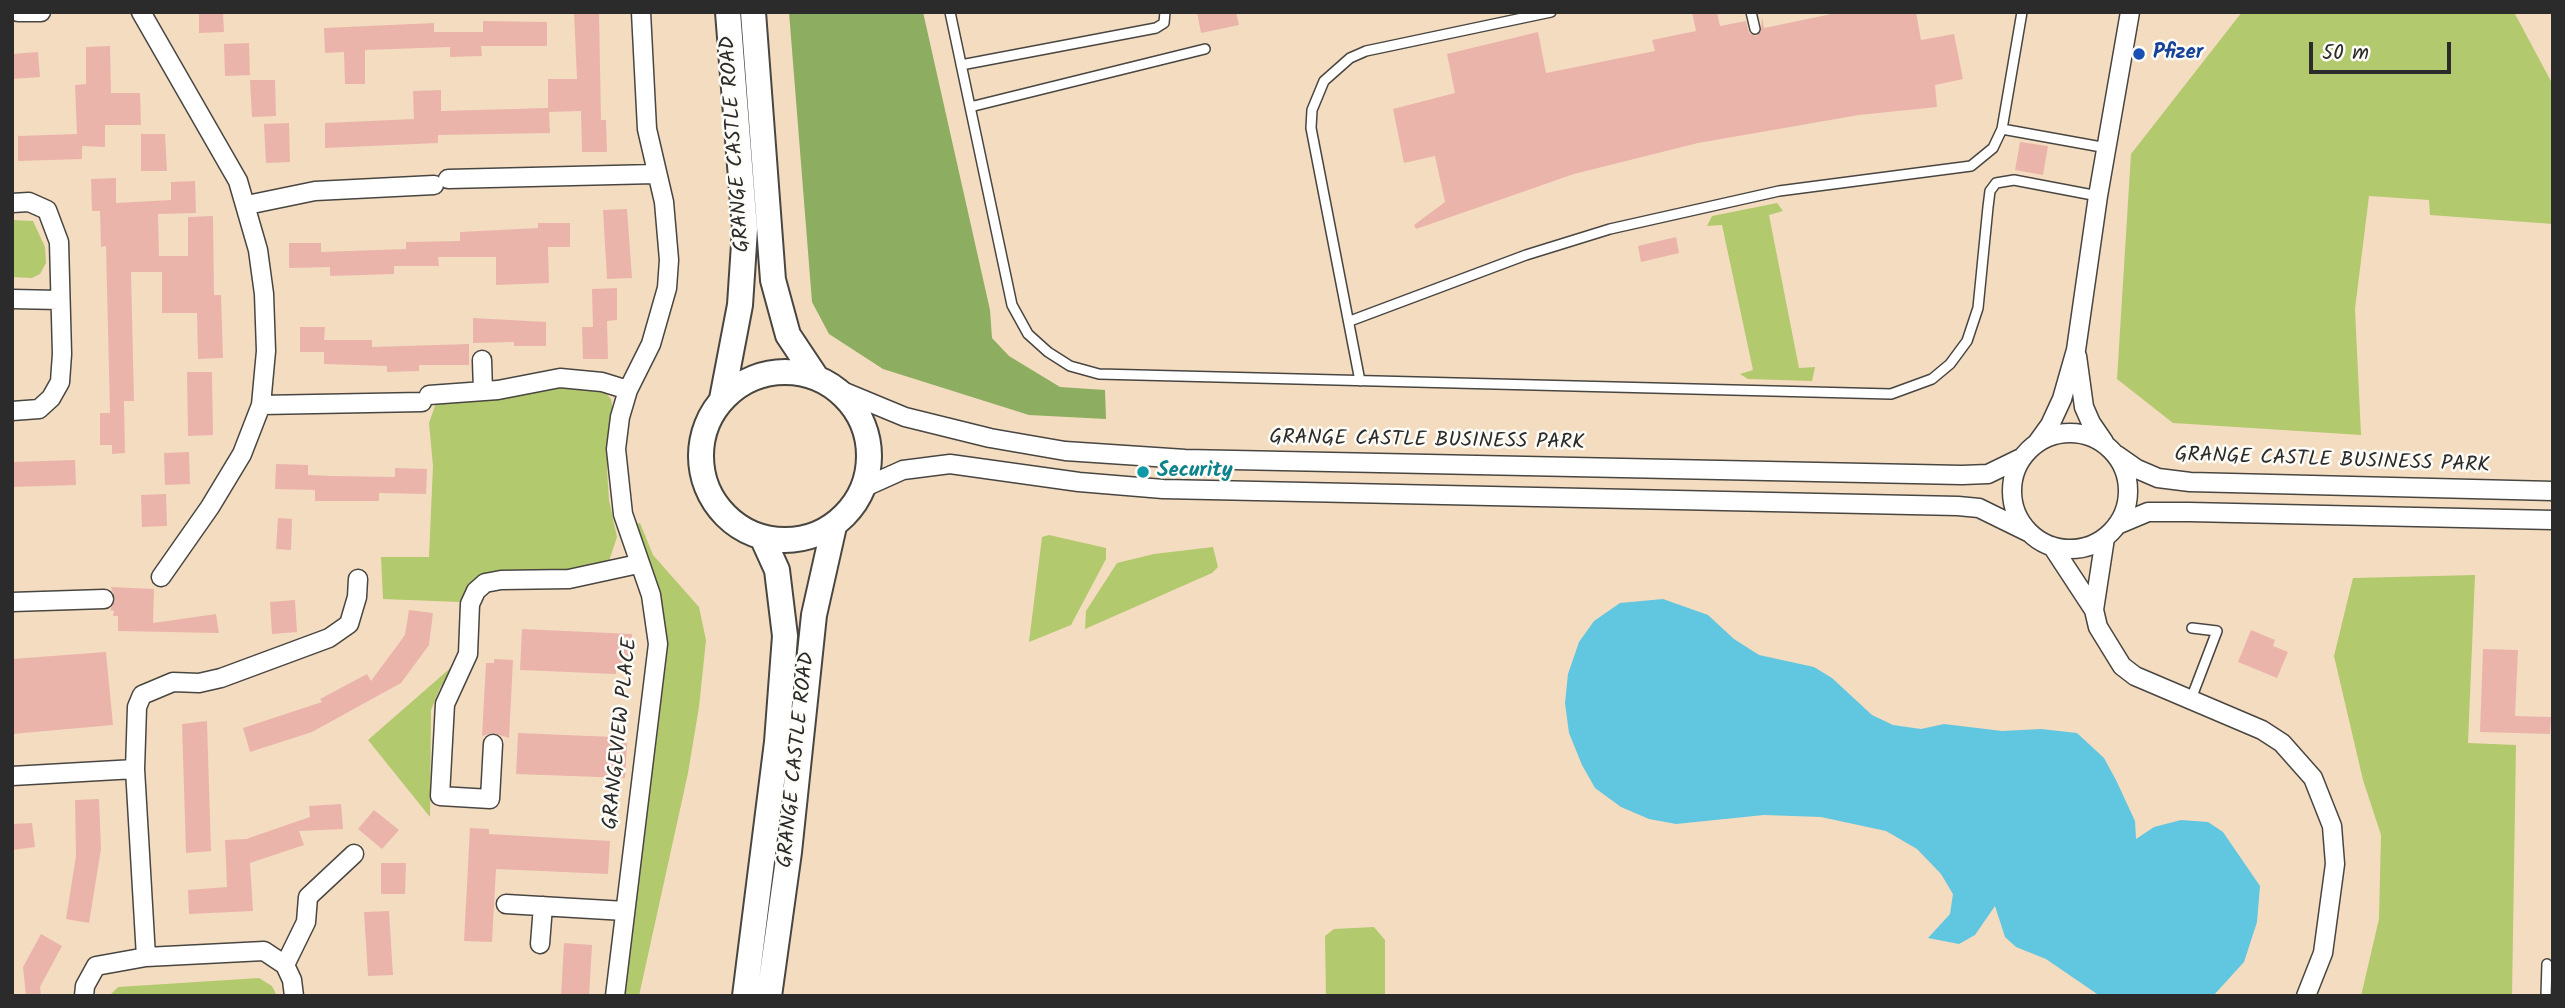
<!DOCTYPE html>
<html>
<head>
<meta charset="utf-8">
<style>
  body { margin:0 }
  #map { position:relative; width:2565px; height:1008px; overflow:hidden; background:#f4dcc0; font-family:Kalam,sans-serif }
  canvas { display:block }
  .frame { position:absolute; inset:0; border:14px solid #2b2b2b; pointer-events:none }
  .scale { position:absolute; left:2309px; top:42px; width:142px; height:32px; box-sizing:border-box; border:4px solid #2b2b2b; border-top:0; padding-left:9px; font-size:21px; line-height:24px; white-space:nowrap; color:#2b2b2b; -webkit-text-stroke:5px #fdfcf7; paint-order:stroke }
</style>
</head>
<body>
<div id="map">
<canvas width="2565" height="1008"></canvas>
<div class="frame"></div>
<div class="scale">50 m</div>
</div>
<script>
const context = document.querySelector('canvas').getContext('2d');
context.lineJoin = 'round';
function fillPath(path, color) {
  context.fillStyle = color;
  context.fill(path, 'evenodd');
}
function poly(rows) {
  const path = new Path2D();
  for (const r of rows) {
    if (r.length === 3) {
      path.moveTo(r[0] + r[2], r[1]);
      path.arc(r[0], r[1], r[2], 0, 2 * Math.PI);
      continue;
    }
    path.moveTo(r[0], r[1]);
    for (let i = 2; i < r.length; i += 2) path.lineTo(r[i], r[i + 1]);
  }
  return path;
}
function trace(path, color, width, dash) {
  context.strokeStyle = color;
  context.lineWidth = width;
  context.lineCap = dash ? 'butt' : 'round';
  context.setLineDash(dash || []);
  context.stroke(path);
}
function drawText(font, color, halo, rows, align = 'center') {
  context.font = font + ' Kalam,sans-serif';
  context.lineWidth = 5;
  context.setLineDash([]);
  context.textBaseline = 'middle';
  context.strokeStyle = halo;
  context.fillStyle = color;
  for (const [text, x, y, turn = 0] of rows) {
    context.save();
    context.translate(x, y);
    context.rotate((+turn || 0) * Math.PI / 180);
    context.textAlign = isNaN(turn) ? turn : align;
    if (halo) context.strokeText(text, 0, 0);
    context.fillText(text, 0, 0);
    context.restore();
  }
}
fillPath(poly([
  [2242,12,2514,12,2553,85,2553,224,2430,215,2429,200,2369,196,2355,309,2361,435,2173,423,2117,379,2131,154],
  [1777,203,1783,211,1769,215,1799,368,1815,367,1812,381,1748,379,1740,374,1753,370,1722,225,1707,226,1712,216],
  [12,220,33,221,45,247,46,263,40,274,32,278,12,277],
  [569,387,604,391,611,399,613,410,607,469,609,500,617,537,609,561,563,570,495,571,473,581,460,602,383,599,381,557,429,557,433,466,429,423,437,400,483,401,541,388],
  [640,523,653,555,699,607,706,640,699,707,688,773,639,996,624,996,664,651,634,524],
  [1049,535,1106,548,1106,559,1071,625,1029,642,1042,537],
  [1213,547,1218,567,1212,573,1085,629,1086,611,1117,563,1154,554],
  [2475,575,2468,743,2516,745,2512,996,2361,996,2379,919,2381,835,2363,780,2334,656,2353,578],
  [455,664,440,688,431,710,430,817,368,740],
  [1374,927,1385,940,1385,996,1326,996,1325,936,1334,929],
  [259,978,272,986,277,996,109,996,118,987]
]), '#b2c96e');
fillPath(poly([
  [789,12,923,12,990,310,992,338,1009,356,1060,387,1105,390,1106,419,1029,415,883,369,829,334,812,302]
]), '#8dad61');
fillPath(poly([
  [1663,599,1708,615,1734,639,1759,655,1814,667,1832,678,1872,715,1893,725,1921,729,1944,724,2002,731,2041,729,2077,733,2104,758,2116,780,2135,821,2136,839,2154,827,2181,820,2208,822,2223,832,2260,886,2257,922,2244,962,2213,996,2100,996,2046,959,2016,947,2005,937,1995,906,1975,935,1959,944,1928,938,1950,914,1953,894,1941,874,1917,849,1886,831,1821,817,1764,815,1676,824,1649,819,1621,807,1595,788,1582,765,1569,733,1565,703,1568,674,1579,642,1594,621,1620,603]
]), '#61c6df');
fillPath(poly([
  [199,12,223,12,224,32,199,33],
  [574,12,599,12,601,120,606,120,607,152,582,152,581,111,549,112,550,133,438,135,438,143,325,148,325,123,414,119,413,91,441,90,441,111,548,108,548,79,577,79],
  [1197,12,1236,12,1239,25,1201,33],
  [1692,12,1717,12,1720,26,1746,21,1749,33,1756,36,1761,32,1762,17,1764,28,1841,12,1916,12,1921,40,1954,34,1963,79,1935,85,1937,107,1859,115,1698,143,1574,174,1416,229,1414,225,1445,202,1435,156,1404,163,1393,109,1455,93,1447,54,1538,32,1546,73,1655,51,1652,40,1696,31],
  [483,21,547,22,547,46,481,46,482,56,450,57,450,47,365,50,365,84,345,84,344,52,325,53,324,28,434,23,434,32,483,32],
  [249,43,250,75,225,76,224,44],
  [110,46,111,93,140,93,141,125,105,125,105,147,82,146,82,159,18,161,18,136,77,134,75,85,86,84,86,47],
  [38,52,40,77,12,79,12,54],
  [250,80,275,80,276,116,252,117],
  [289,123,290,162,266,163,264,124],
  [141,134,165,134,167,171,141,171],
  [2020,142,2048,146,2043,175,2015,170],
  [116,178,116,203,171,200,171,182,195,181,196,213,158,214,159,256,188,256,188,217,213,216,214,295,221,295,223,358,198,359,197,313,162,313,162,272,131,272,134,401,124,401,125,453,112,454,112,445,100,445,100,413,110,413,106,246,101,247,100,211,92,211,91,179],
  [627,209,632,278,607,279,603,210],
  [538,223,570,223,570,247,548,247,549,283,496,285,496,257,438,257,439,266,394,266,394,274,330,276,330,267,289,268,289,243,321,243,321,252,406,249,406,242,460,241,460,232,538,228],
  [1676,237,1679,253,1641,262,1638,246],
  [617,288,617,320,607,321,608,359,583,359,582,327,593,327,592,289],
  [473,318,546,322,546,346,514,346,514,342,473,343],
  [300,327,325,327,324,340,372,340,372,347,469,344,469,365,419,365,419,371,387,372,387,366,324,364,324,343,324,352,300,352],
  [187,372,212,372,213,435,188,436],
  [189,452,190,484,165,485,164,453],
  [75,460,76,485,12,487,12,462],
  [276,464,308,465,308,475,332,476,395,477,395,468,427,469,426,494,379,493,379,501,315,501,315,490,275,489],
  [166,494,167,526,142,527,141,495],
  [278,518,292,519,291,550,276,549],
  [111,587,154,589,153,623,216,614,219,633,118,631,118,616,113,616,114,611,110,610,115,599],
  [295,600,297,632,272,634,270,602],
  [409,610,433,613,429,645,401,683,312,732,250,752,243,728,322,702,320,699,367,674,371,681,405,635],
  [522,629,632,634,630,670,616,669,616,674,520,670],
  [2251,630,2275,640,2273,646,2288,652,2277,678,2238,662],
  [2483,649,2518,650,2515,716,2551,717,2550,734,2480,732],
  [106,652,113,725,12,734,12,659],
  [494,659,513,660,509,738,493,733,482,736,486,663,494,663],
  [207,721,211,851,186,853,182,724],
  [518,733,613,737,613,742,627,743,625,778,516,774],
  [99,799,101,849,89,923,66,919,76,856,75,800],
  [341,804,343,829,299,831,304,845,250,863,253,911,189,914,188,890,227,887,225,840,246,839,310,817,309,806],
  [374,810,399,830,382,849,358,829],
  [32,823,35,847,12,850,12,824],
  [470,828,489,829,489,834,610,841,608,874,496,869,492,942,464,941],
  [381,863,406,863,405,894,381,894],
  [389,911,393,975,368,976,364,912],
  [41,934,62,946,40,987,41,996,26,996,23,967],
  [564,943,592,945,589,996,561,996]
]), '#ebb4ab');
const service = poly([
  [950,12,1012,305,1028,334,1048,352,1070,366,1099,374,1891,394,1932,379,1950,364,1967,341,1978,308,1988,207,1990,191,1996,183,2014,180,2098,196],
  [1751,12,1755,29],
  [961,65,1156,28,1164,23,1165,12],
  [970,107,1205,49],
  [2002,129,2022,12],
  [1350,321,1526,255,1610,229,1779,191,1971,166,1993,148,2002,129,2107,148],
  [1360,381,1311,128,1312,110,1324,81,1350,58,1366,51,1551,12],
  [2191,699,2217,631,2192,628],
  [2546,996,2547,964]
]);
const minor = poly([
  [18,12,41,12],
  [141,12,238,181,258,250,264,294,266,351,261,405,242,454,210,507,161,577],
  [448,179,655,174],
  [12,203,29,202,47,210,59,242,62,354,60,382,51,398,39,409,12,411],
  [247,205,315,191,434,185],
  [12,299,59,300],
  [2077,356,2084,407,2091,423,2104,442],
  [482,360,483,391],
  [835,388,905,417,990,438,1065,451,1185,459,1962,475,1988,474,2023,457],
  [429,395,498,390,560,378,602,382,628,390],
  [261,405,422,402],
  [2070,491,58],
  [2037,443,2050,425,2062,399,2076,350,2098,196,2130,12],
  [2117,455,2137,469,2158,478,2190,482,2553,491],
  [865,487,903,470,950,464,1079,482,1163,489,1958,506,1979,508,2030,533],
  [2117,525,2148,512,2189,512,2553,520],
  [2052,546,2094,610,2098,627,2122,666,2135,676,2262,730,2282,743,2313,778,2332,826,2335,864,2323,953,2306,996],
  [12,602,104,599],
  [2094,610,2105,538],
  [493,744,490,799,440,796,445,704,468,654,470,604,476,591,485,583,501,580,569,579,638,564],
  [12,776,135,769],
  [506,904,625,911],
  [540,944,543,906],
  [146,957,135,769,137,707,142,695,173,682,199,683,221,678,329,638,349,624,357,597,358,579],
  [84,996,85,986,96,966,146,957,264,951,285,965],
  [294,996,292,980,285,965,306,922,308,897,354,854],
  [615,996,658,644,651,595,623,514,616,449,620,417,628,390,651,344,667,288,669,260,664,202,647,129,641,12]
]);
const secondary = poly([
  [753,12,773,280,788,335,816,377],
  [785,456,84],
  [722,399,740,305,745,229,728,12],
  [745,996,777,742,785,636,777,570,762,537],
  [769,996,789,852,814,615,834,526]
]);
trace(service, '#494641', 12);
trace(minor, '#494641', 21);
trace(secondary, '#494641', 28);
trace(service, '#fff', 9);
trace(minor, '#fff', 18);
trace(secondary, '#fff', 24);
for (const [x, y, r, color] of [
  [2139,54,7,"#1a4fb4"],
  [1143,472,7,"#0f9aa8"]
]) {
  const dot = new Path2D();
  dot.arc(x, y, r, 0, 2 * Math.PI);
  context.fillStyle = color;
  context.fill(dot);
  trace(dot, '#fdfcf7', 2.5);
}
drawText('bold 21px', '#164399', '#fdfcf7', [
  ["Pfizer",2153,54]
], 'left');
drawText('21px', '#2b2b2b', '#fdfcf7', [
  ["GRANGE CASTLE ROAD",737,144,-94],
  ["GRANGE CASTLE BUSINESS PARK",1427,442,1],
  ["GRANGE CASTLE BUSINESS PARK",2332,462,2],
  ["GRANGEVIEW PLACE",622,734,-84],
  ["GRANGE CASTLE ROAD",798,760,-84]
]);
drawText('bold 21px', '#0d838f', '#fdfcf7', [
  ["Security",1157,472]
], 'left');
</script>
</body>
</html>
